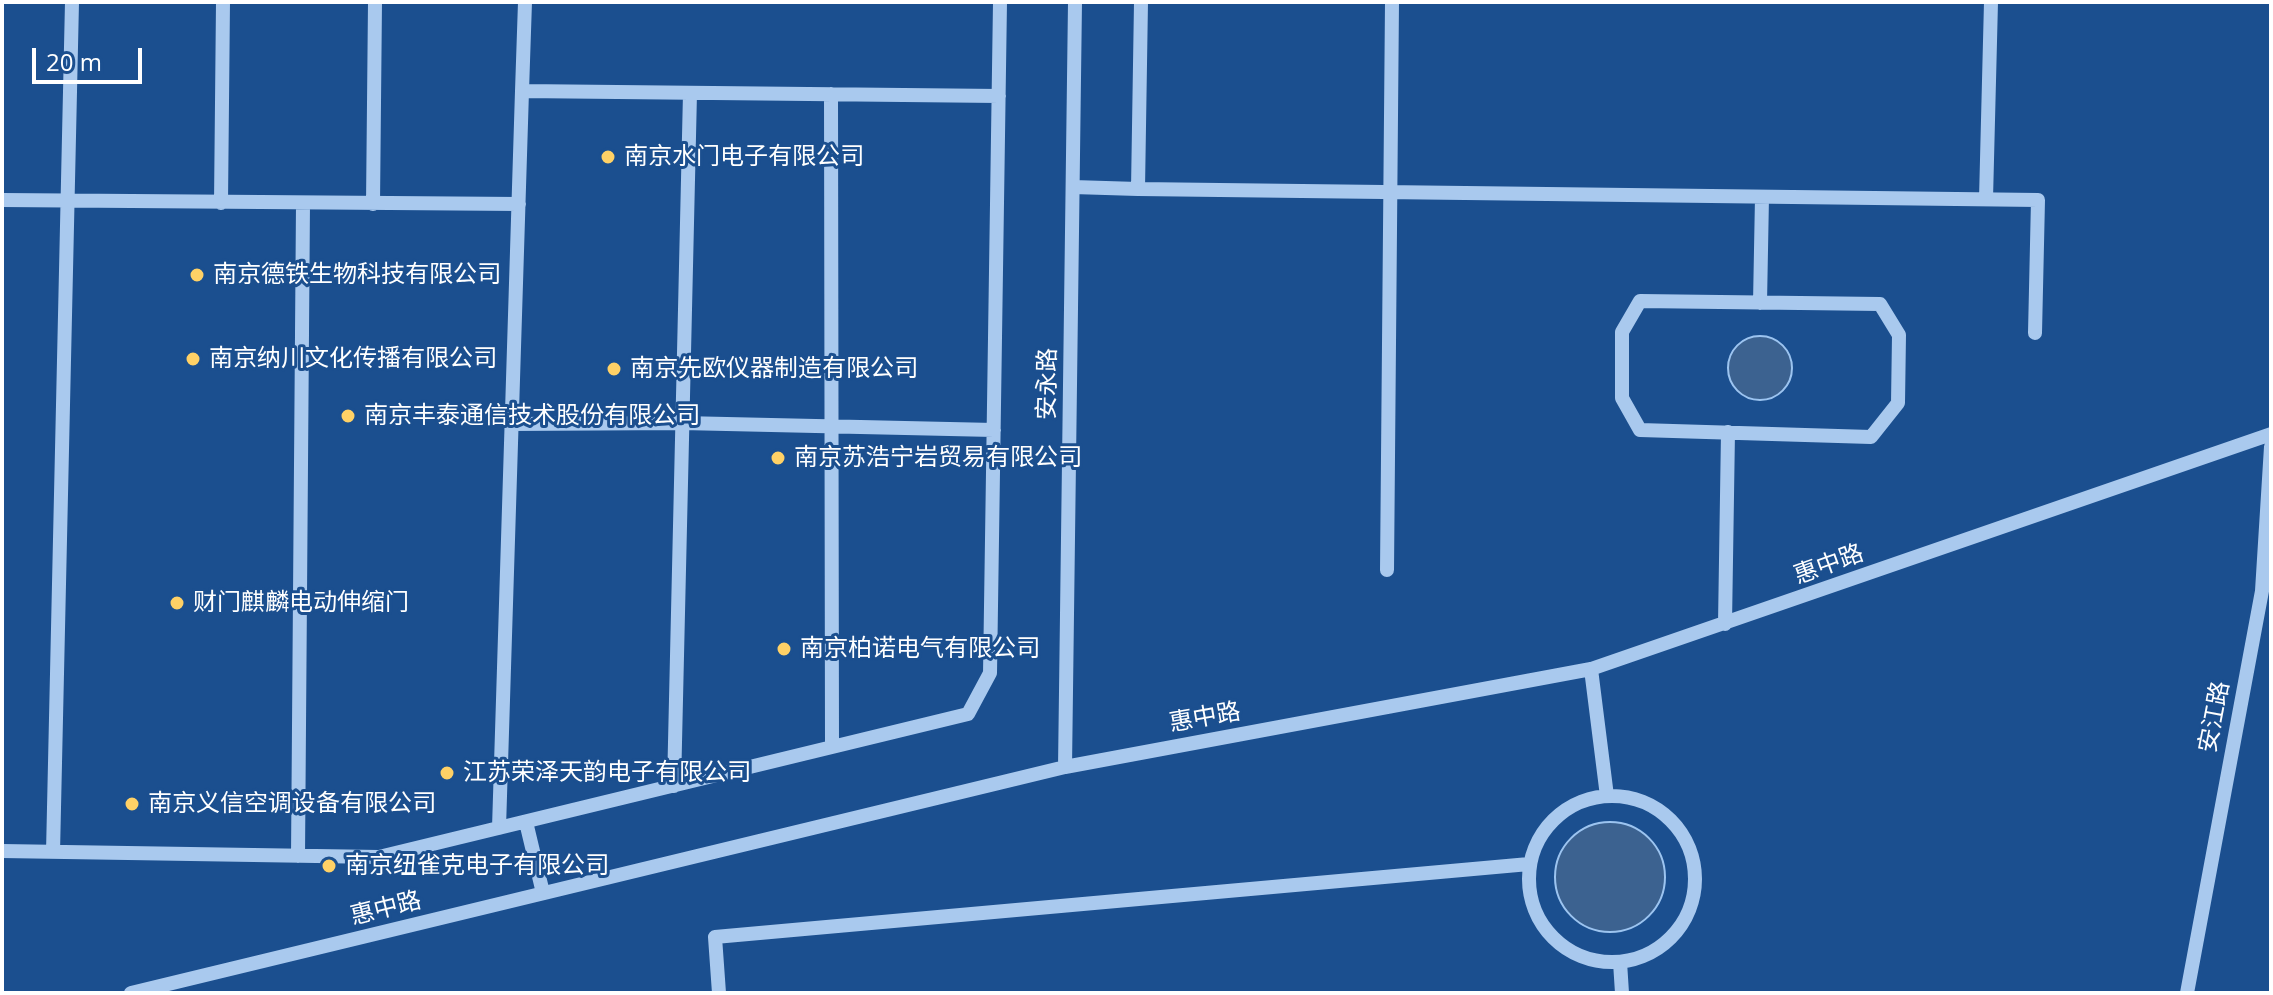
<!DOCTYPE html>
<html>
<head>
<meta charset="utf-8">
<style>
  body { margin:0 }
  #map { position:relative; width:2273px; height:995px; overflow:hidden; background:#1b4f8f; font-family:"Open Sans",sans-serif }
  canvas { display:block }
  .frame { position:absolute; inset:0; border:4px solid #fff; pointer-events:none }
  .scale { position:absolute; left:32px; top:48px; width:110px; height:36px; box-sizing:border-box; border:4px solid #fff; border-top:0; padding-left:10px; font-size:24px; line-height:28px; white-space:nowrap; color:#fff; -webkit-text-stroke:6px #1b4f8f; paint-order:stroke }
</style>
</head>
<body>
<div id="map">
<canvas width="2273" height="995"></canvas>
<div class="frame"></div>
<div class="scale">20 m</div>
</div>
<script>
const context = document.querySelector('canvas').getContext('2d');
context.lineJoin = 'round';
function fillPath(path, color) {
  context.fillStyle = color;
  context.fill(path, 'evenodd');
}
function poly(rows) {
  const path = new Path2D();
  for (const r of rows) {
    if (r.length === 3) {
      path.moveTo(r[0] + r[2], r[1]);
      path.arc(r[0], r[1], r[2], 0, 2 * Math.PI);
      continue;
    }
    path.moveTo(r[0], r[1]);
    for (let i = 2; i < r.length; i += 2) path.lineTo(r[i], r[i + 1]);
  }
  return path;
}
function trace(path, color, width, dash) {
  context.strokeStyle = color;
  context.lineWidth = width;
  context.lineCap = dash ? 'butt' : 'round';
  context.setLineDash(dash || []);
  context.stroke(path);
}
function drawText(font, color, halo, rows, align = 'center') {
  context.font = font + ' "Open Sans","Noto Sans SC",sans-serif';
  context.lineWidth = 6;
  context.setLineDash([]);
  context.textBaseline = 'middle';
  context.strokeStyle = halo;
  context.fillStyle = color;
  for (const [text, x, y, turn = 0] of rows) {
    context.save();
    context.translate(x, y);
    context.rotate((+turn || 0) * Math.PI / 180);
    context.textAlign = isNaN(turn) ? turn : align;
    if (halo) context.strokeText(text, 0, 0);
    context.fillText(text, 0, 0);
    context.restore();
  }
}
const water = poly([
  [1760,368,32],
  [1610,877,55]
]);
fillPath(water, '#3c6290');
trace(water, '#9cc4f0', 2);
trace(poly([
  [525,2,522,91,999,96],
  [1141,2,1138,189,2038,200,2035,333],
  [831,94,832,747],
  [1073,187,1138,189],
  [1986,199,1991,2],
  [2,200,519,204],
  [221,203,223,2],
  [373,204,375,2],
  [1640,301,1880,304,1899,335,1898,403,1871,437,1640,430,1622,398,1622,332,1640,301],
  [1760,303,1762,197],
  [511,424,682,423,994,430],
  [1387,570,1392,2],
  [1725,624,1728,432],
  [1591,669,1607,796],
  [1065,767,1075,2],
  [674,786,690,93],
  [1612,879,83],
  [526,822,543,893],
  [499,828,522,91],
  [2,851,379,857,968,714,990,673,1000,2],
  [53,852,72,2],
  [298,856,303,203],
  [1620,962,1622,993],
  [131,993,1065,767,1591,669,2271,434],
  [719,993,715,937,1529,864],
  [2187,993,2262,591,2271,447]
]), '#a9c9ee', 14);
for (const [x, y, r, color] of [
  [608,157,8,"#ffd166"],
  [197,275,8,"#ffd166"],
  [193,359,8,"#ffd166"],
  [614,369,8,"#ffd166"],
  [348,416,8,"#ffd166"],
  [778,458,8,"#ffd166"],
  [177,603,8,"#ffd166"],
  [784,649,8,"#ffd166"],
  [447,773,8,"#ffd166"],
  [132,804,8,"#ffd166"],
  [329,866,8,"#ffd166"]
]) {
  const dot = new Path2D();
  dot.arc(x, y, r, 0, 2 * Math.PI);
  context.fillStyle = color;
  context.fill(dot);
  trace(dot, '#1b4f8f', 3);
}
drawText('24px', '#fff', '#1b4f8f', [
  ["南京水门电子有限公司",624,157],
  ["南京德铁生物科技有限公司",213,275],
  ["南京纳川文化传播有限公司",209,359],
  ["南京先欧仪器制造有限公司",630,369],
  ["南京丰泰通信技术股份有限公司",364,416],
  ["南京苏浩宁岩贸易有限公司",794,458],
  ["财门麒麟电动伸缩门",193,603],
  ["南京柏诺电气有限公司",800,649],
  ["江苏荣泽天韵电子有限公司",463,773],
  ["南京义信空调设备有限公司",148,804],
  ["南京纽雀克电子有限公司",345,866]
], 'left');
drawText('24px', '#fff', '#1b4f8f', [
  ["安永路",1048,384,-89],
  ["惠中路",1829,565,-20],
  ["安江路",2215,717,-79],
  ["惠中路",1205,718,-10],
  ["惠中路",386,909,-14]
]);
</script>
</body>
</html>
